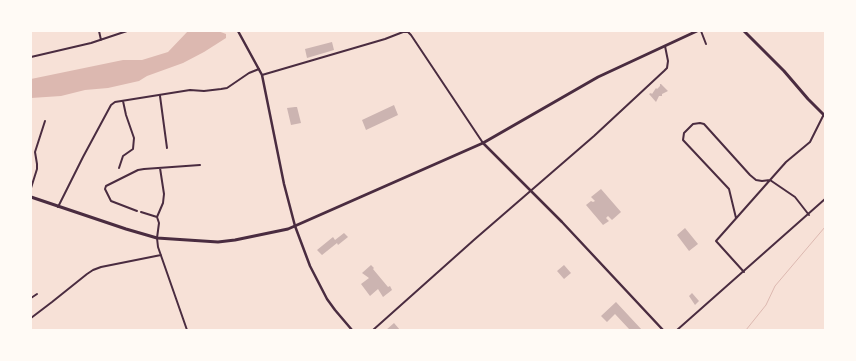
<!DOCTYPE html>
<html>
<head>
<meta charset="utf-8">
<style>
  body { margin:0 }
  #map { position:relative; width:856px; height:361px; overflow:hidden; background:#f7e1d7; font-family:"Sofia Sans Condensed",sans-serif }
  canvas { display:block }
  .frame { position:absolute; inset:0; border:32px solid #fffaf5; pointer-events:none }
</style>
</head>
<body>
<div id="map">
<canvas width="856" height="361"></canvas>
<div class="frame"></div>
</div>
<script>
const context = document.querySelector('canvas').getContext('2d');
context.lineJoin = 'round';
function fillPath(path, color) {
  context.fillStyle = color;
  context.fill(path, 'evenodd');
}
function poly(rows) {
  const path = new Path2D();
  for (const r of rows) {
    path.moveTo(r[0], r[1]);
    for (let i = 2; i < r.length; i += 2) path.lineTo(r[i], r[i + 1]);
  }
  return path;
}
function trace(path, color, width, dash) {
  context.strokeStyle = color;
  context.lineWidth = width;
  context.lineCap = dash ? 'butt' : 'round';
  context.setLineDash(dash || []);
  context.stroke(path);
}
fillPath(poly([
  [188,31,218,31,226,34,226,38,204,52,183,63,147,76,139,81,108,88,85,90,61,96,31,98,31,79,123,60,142,60,168,52]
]), '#dcb8b0');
trace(poly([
  [746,330,766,305,775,286,825,227]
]), '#dcb8b0', 1);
fillPath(poly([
  [332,42,334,50,307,58,305,49],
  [660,84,661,84,668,91,662,94,662,96,659,96,656,102,649,94,651,93,652,94,656,88,657,89,660,86],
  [394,105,398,115,366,130,362,120],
  [295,107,297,107,301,123,291,125,287,108],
  [601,189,621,212,612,220,608,216,606,218,609,221,603,225,586,205,591,201,593,202,595,201,591,197],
  [685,228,698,244,689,251,677,235],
  [344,233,348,237,338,245,337,243,322,255,317,250,333,237,335,240],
  [371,265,374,268,373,269,388,287,390,286,392,290,383,297,378,289,370,296,361,284,369,278,362,273],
  [564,265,571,273,564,279,557,271],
  [692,293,699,301,695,305,689,296],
  [616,302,642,330,628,330,629,329,615,314,607,322,601,316],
  [394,323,400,330,386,330]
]), '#ccb4b1');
trace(poly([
  [99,31,101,40],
  [701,31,706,44],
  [31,57,91,43,127,31],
  [262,75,385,39,403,32,408,32,411,35,483,143],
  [160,96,167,148],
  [119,168,123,156,133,149,134,138,126,115,123,101],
  [160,168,164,194,163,203,157,217,159,223,157,238,158,247,187,330],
  [31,188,37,169,37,164,35,152,45,121],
  [58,207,83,157,111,105,115,102,190,90,204,91,221,89,227,88,249,73,259,69],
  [137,211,111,201,105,189,106,186,138,170,144,169,200,165],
  [141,212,157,217],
  [736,218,729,189,683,140,684,133,693,124,700,123,704,124,750,175,756,180,762,181,770,180,795,197,809,215],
  [744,272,716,241,786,162,810,142,824,114],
  [31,298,37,294],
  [31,318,52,302,87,274,93,270,101,267,161,255],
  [373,330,475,239,594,136,664,71,667,68,668,61,665,46],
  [677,330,825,199]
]), '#4a2c40', 2);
trace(poly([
  [238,31,262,75,284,184,295,226,310,266,327,299,335,310,352,330],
  [483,143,562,222,663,330]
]), '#4a2c40', 2.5);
trace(poly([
  [744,31,784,71,808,99,825,116],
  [31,197,126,229,157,238,218,242,235,240,288,229,483,143,598,77,697,31]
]), '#4a2c40', 3);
</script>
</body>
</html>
